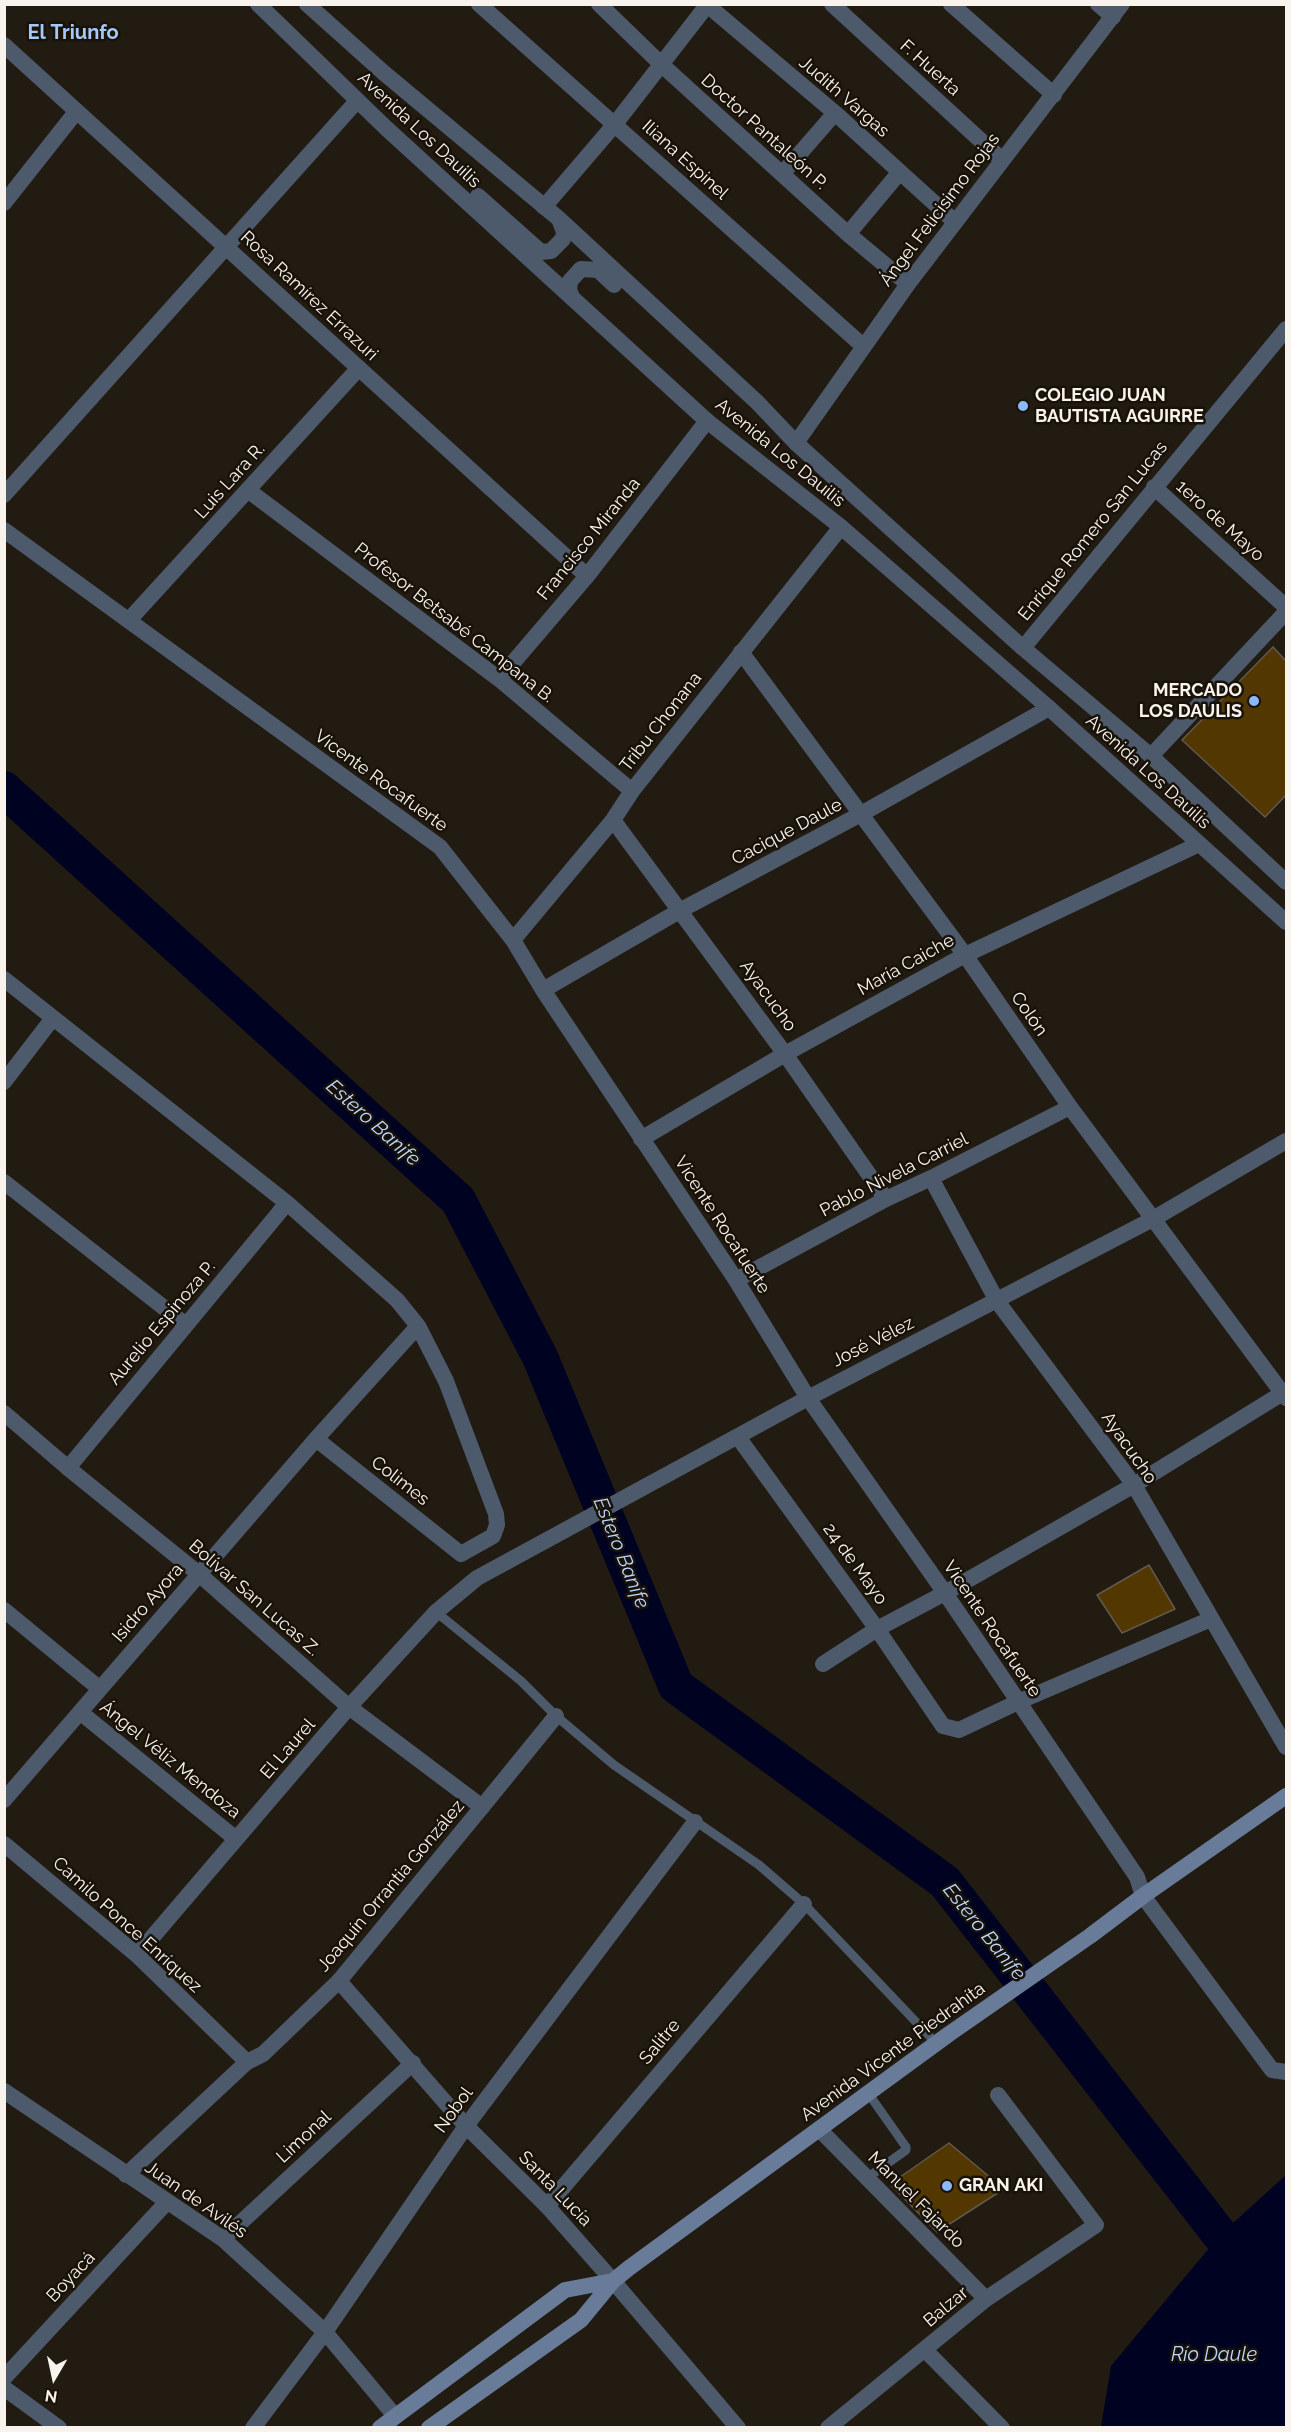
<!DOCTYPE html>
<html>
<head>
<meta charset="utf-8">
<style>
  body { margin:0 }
  #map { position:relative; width:1291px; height:2432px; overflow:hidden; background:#221b12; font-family:Raleway,sans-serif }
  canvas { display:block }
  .frame { position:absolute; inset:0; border:6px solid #f8f4ed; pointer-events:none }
  .north { position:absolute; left:24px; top:2348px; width:60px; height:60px; -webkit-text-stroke:4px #181209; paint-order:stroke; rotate:189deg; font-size:16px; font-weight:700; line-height:24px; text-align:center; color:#f8f4ed }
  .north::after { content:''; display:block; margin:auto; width:21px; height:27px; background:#f8f4ed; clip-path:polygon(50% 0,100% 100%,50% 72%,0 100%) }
</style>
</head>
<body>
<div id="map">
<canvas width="1291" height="2432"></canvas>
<div class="frame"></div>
<div class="north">N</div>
</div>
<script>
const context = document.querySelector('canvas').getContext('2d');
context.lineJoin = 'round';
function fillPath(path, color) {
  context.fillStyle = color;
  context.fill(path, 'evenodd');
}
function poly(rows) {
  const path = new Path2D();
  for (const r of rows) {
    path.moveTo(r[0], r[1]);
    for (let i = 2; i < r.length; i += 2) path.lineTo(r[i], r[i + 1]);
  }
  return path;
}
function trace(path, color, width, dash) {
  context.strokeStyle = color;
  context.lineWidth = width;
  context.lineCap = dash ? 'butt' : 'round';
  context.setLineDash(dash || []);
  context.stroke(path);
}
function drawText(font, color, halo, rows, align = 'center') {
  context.font = font + ' Raleway,sans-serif';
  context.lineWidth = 5;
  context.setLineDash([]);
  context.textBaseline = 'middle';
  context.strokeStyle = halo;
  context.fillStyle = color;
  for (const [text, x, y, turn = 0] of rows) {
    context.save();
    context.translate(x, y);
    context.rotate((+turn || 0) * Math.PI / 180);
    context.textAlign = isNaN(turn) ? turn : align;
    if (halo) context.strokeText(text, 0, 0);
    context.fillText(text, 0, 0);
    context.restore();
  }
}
fillPath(poly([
  [1286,2175,1286,2427,1101,2427,1111,2366,1220,2235]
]), '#000222');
trace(poly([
  [4,789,458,1200,540,1357,676,1686,945,1882,1220,2235,1286,2273]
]), '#000222', 36);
const building = poly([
  [1273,647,1286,661,1286,795,1265,817,1182,740,1273,647],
  [1149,1565,1175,1609,1122,1633,1097,1595,1149,1565],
  [949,2143,1004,2189,937,2232,890,2184,949,2143]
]);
fillPath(building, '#533700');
trace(building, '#61594e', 1.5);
trace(poly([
  [436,1612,521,1681,556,1716,614,1765,759,1865,804,1904,936,2043],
  [867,2178,906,2150,906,2147,868,2093]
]), '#4d5a6c', 9);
trace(poly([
  [479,4,863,346],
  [599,4,662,65,848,234,908,284],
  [706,4,835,113,954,221],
  [832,4,1002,160],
  [951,4,1054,95],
  [1098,4,1113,17],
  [4,45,587,576],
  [782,174,835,113],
  [4,203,76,112],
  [544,207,615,124,708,4],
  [848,234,899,173],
  [796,443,908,284,1122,4],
  [1154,487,1286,607],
  [249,491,499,679,632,791],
  [4,495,357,101],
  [4,530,440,847,513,940,543,990,736,1280,808,1398,945,1593,1137,1877,1143,1896,1272,2070,1286,2072],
  [129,620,359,368],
  [1023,648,1286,329],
  [741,652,965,955,1070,1107,1286,1398],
  [499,679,587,576,707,421],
  [1151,756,1286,612],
  [613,820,785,1054,886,1199],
  [513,940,613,820,632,791,841,527],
  [4,979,287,1203,397,1300,418,1326,446,1381,496,1514,497,1525,493,1536,461,1554,316,1439],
  [543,990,681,910,861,814,1049,708],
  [4,1082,53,1018],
  [641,1139,785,1054,965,955,1199,844],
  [931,1178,997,1301,1134,1485,1286,1747],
  [4,1182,186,1325],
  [736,1280,886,1199,931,1178,1070,1107],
  [738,1437,877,1629,943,1726,959,1730,1018,1702,1211,1619],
  [68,1468,287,1203],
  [4,1610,100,1689],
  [823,1664,877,1629,945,1593,1134,1485,1286,1391],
  [80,1712,236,1839],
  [4,1800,316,1439,418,1326],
  [482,1807,556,1716],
  [4,1844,137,1955,247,2062],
  [137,1955,349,1707],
  [4,2091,223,2239,325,2332,395,2416],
  [819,2129,986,2299],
  [126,2175,247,2062,263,2054,339,1981],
  [547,2206,804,1904],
  [223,2239,413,2063],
  [613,2281,738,2428],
  [925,2350,1002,2428],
  [4,2378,167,2202],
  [4,2388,59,2428],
  [253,2428,325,2332,466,2126,695,1822],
  [828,2428,986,2299,1096,2225,998,2095]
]), '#4d5a6c', 16);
trace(poly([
  [258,4,386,128,707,421,841,527,1049,708,1286,922],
  [307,4,384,73,558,218,756,401,796,443,1023,648,1151,756,1286,882],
  [478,196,541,252,551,251,563,239,564,232,559,219],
  [573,299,569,290,570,281,581,269,598,270,614,285],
  [4,1413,68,1468,199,1574,349,1707,482,1807,339,1981,466,2126,547,2206,613,2281],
  [349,1707,436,1612,477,1578,808,1398,1153,1219,1286,1141]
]), '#4d5a6c', 16);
trace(poly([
  [380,2428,565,2290,613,2281],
  [429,2428,581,2320,613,2281,629,2268,949,2034,1090,1936,1143,1896,1286,1796]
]), '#687c9a', 16);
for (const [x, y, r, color] of [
  [1023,406,6,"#8bb9fc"],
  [1254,701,6,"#8bb9fc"],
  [947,2186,6,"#8bb9fc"]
]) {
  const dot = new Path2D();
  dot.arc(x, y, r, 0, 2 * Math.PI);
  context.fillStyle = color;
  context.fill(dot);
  trace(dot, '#181209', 2);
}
drawText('18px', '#f8f4ed', '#181209', [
  ["F. Huerta",930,68,42],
  ["Judith Vargas",844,97,41],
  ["Avenida Los Dauilis",419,130,43],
  ["Doctor Pantaleón P.",764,132,42],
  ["Iliana Espinel",685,160,42],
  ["Ángel Felicisimo Rojas",940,210,-53],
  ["Rosa Ramírez Errazuri",309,296,43],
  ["Avenida Los Dauilis",780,453,39],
  ["Luis Lara R.",230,481,-48],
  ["1ero de Mayo",1220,521,42],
  ["Enrique Romero San Lucas",1093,531,-51],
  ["Francisco Miranda",589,539,-51],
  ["Profesor Betsabé Campana B.",454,623,38],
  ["Tribu Chonana",661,722,-52],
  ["Avenida Los Dauilis",1148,772,42],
  ["Vicente Rocafuerte",381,781,36],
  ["Cacique Daule",787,832,-28],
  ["María Caiche",906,965,-29],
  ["Ayacucho",768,996,54],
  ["Colón",1029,1014,55],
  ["Pablo Nivela Carriel",894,1175,-27],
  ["Vicente Rocafuerte",722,1225,57],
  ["Aurelio Espinoza P.",162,1323,-50],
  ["José Vélez",873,1342,-27],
  ["Ayacucho",1129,1448,55],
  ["Colimes",400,1481,38],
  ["24 de Mayo",855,1564,54],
  ["Bolívar San Lucas Z.",254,1598,41],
  ["Isidro Ayora",148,1603,-49],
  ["Vicente Rocafuerte",992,1629,56],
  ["El Laurel",288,1749,-49],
  ["Ángel Véliz Mendoza",170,1760,39],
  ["Joaquín Orrantia González",391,1886,-50],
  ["Camilo Ponce Enríquez",127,1925,42],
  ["Salitre",660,2042,-50],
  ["Avenida Vicente Piedrahíta",893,2052,-36],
  ["Nobol",454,2110,-54],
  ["Limonal",304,2137,-43],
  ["Santa Lucía",555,2189,46],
  ["Juan de Avilés",196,2200,35],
  ["Manuel Fajardo",916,2200,45],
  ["Boyacá",71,2277,-47],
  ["Balzar",946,2307,-40]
]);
drawText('bold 18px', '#f8f4ed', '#181209', [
  ["COLEGIO JUAN",1035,396],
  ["BAUTISTA AGUIRRE",1035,417],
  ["MERCADO",1242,691,"right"],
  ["LOS DAULIS",1242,712,"right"],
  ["GRAN AKI",959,2186]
], 'left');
drawText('bold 20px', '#a6c8fa', '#181209', [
  ["El Triunfo",73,33]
]);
drawText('italic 20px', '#bbd6ff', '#181209', [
  ["Estero Banife",373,1123,42],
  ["Estero Banife",621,1553,68],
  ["Estero Banife",984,1932,51],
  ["Río Daule",1214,2355]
]);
</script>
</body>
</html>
